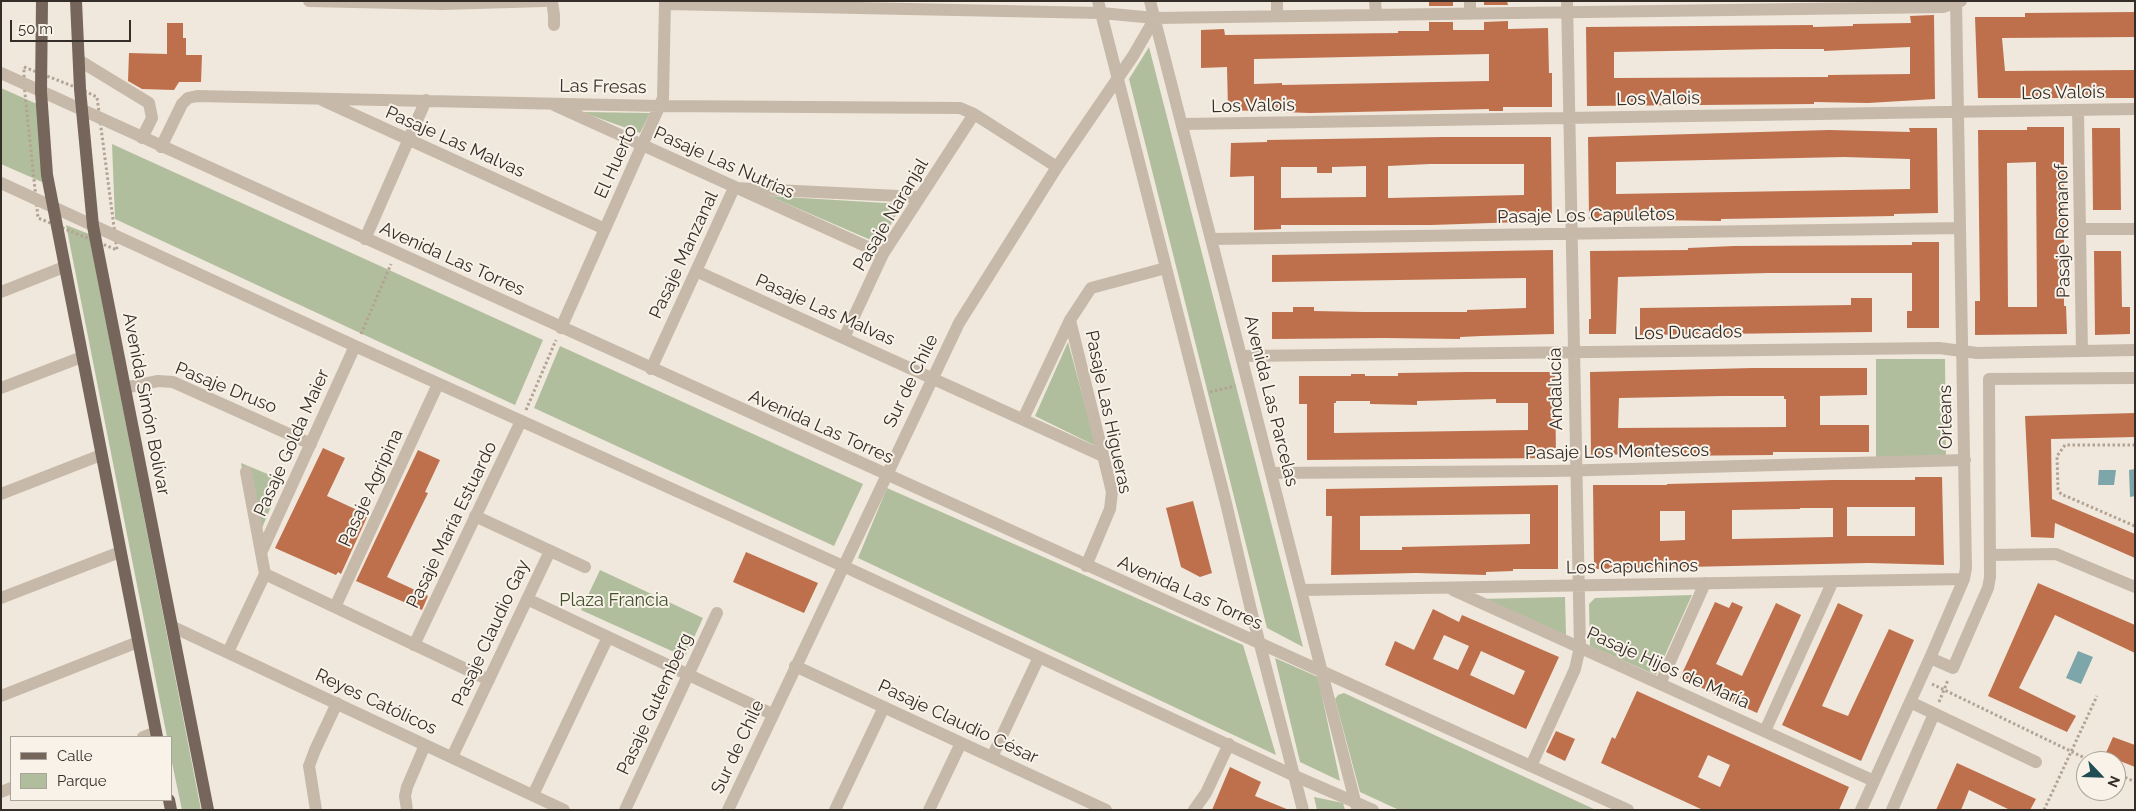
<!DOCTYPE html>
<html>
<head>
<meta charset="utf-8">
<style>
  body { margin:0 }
  #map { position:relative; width:2136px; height:811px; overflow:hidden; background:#f0e8dc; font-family:Raleway,sans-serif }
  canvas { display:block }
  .frame { position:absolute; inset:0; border:2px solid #352d28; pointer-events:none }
  .legend { position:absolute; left:10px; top:736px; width:162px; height:65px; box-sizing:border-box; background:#f8f2e8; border:1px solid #aaa39b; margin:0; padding:6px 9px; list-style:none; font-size:15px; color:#352d28 }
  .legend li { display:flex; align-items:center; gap:10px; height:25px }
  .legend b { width:25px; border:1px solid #aaa39b }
  .north { position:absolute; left:2076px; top:751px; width:50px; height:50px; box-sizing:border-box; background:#f8f2e8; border:1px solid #aaa39b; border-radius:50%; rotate:114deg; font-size:14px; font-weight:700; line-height:20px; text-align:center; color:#352d28 }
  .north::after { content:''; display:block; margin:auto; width:18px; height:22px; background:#204c54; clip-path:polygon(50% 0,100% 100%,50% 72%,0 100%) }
  .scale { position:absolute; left:10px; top:20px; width:121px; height:22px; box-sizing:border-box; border:2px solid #352d28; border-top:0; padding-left:6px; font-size:15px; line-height:18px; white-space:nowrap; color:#352d28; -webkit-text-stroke:4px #f8f2e8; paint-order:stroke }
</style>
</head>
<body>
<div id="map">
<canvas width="2136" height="811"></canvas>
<div class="frame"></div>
<ul class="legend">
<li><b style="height:6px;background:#76655a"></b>Calle</li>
<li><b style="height:14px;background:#b1be9d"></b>Parque</li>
</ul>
<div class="north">N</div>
<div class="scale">50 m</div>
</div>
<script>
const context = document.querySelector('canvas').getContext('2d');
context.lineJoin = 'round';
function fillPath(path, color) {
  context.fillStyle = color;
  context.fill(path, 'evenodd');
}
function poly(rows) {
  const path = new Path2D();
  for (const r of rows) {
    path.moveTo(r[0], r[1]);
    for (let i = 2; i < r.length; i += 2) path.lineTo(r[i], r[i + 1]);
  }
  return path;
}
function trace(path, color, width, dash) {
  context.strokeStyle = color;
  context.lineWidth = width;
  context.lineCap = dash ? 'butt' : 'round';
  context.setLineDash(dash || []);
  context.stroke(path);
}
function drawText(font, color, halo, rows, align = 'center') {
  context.font = font + ' Raleway,sans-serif';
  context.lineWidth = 4;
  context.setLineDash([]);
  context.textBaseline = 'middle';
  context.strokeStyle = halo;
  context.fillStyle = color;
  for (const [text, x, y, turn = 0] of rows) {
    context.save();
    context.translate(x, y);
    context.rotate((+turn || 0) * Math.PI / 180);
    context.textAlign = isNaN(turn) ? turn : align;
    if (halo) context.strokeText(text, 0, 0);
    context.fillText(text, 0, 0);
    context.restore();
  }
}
fillPath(poly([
  [1149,47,1303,647,1267,628,1129,79],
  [1,88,37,104,42,182,1,164],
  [582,112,650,113,640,133],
  [112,144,543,340,515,405,115,219],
  [769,196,902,204,880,244],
  [66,225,89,234,201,810,182,810,171,758,171,737,167,737],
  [1068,342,1096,446,1035,416],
  [560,346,863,484,834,546,534,408],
  [1876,359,1945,359,1946,457,1876,457],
  [241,463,282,480,255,545],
  [887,488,1243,645,1276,755,858,558],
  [600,570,703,618,685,657,581,610],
  [1692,595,1656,675,1590,646,1589,604,1595,598],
  [1565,597,1566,635,1479,599],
  [1275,658,1318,677,1340,781,1300,762],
  [1344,693,1596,810,1399,810,1360,792,1335,699,1338,695],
  [1314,797,1343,803,1345,810,1317,810]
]), '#b1be9d');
fillPath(poly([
  [2135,469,2135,496,2130,497,2129,470],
  [2099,470,2116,470,2114,485,2098,485],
  [2078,651,2093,657,2081,684,2066,678]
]), '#7da6ab');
fillPath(poly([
  [1429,1,1453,1,1453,6,1429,6],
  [1484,1,1507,1,1508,5,1484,5],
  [2135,12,2135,37,2002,38,2005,71,2135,70,2135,98,1978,98,1975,17,2025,17,2025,13],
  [1934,15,1935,99,1868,103,1814,102,1814,104,1587,106,1586,27,1813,25,1813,27,1853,26,1853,24,1911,23,1910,16],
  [1910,47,1910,74,1828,75,1828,77,1614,78,1614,52,1773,49,1824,49,1824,51],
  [1508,21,1508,29,1548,28,1549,73,1552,73,1552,107,1503,107,1503,111,1489,111,1489,109,1310,113,1228,110,1227,67,1201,68,1201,30,1224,29,1225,35,1398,33,1398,31,1429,31,1429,22,1453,22,1453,30,1484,30,1484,22],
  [1489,54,1489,81,1282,85,1282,83,1254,84,1254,59],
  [167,23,183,23,183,38,186,38,186,55,202,55,201,82,179,82,174,90,142,89,128,81,129,53,167,54],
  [2027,127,2064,127,2064,306,2066,306,2067,334,1975,335,1975,301,1980,301,1978,130,2027,130],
  [2036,162,2037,307,2008,307,2007,163],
  [1909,128,1937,128,1938,213,1894,214,1894,216,1721,219,1721,221,1589,219,1588,137,1829,130,1910,132],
  [1844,157,1910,159,1910,189,1616,194,1616,162],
  [2092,128,2120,128,2121,210,2093,210],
  [1442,137,1551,137,1552,221,1431,225,1281,225,1281,229,1254,230,1254,176,1230,177,1231,143,1267,142,1267,140],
  [1430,164,1524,164,1524,195,1388,198,1388,166],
  [1366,166,1366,197,1281,198,1281,167,1317,167,1317,173,1332,173,1332,167],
  [1912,242,1939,242,1939,328,1907,328,1907,311,1912,311,1912,273,1768,273,1618,277,1616,334,1589,334,1589,319,1591,319,1590,251,1688,250,1688,248,1734,246,1912,245],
  [1553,250,1554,334,1482,336,1460,337,1460,339,1384,338,1272,339,1272,312,1293,312,1293,307,1314,307,1314,311,1364,312,1467,312,1467,310,1526,308,1526,278,1272,282,1272,255],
  [2094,251,2121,251,2122,307,2130,307,2130,334,2095,335],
  [1851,298,1872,298,1872,332,1640,335,1640,308,1851,305],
  [1753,368,1867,368,1867,395,1820,396,1820,425,1869,425,1869,452,1773,452,1773,455,1663,456,1642,456,1642,454,1591,455,1590,372],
  [1724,396,1784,396,1784,399,1786,399,1786,427,1618,428,1619,398],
  [1468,372,1555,372,1556,458,1307,460,1307,404,1299,404,1299,376,1351,376,1351,374,1365,374,1365,376,1398,376,1398,373],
  [1496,399,1496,403,1528,403,1528,430,1334,433,1334,403,1336,403,1336,401,1370,401,1370,404,1417,405,1417,401],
  [2135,413,2135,437,2051,439,2052,499,2135,534,2135,558,2055,523,2054,538,2031,537,2025,416],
  [323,448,345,458,327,496,368,515,341,574,338,572,336,575,275,548],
  [418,450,440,460,425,492,428,493,387,577,428,596,422,610,356,581],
  [1915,477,1942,477,1944,565,1869,563,1594,569,1593,485,1667,485,1667,484,1833,480,1915,480],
  [1847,507,1915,507,1915,536,1847,536],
  [1800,508,1833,508,1833,537,1732,539,1732,510,1800,509],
  [1660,511,1685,511,1685,540,1660,541],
  [1558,485,1558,569,1513,569,1513,571,1486,572,1486,575,1416,573,1331,575,1332,516,1326,516,1326,489],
  [1530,514,1530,544,1402,547,1402,550,1360,550,1360,516],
  [1193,501,1212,573,1200,577,1181,567,1166,508],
  [746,552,818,583,804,613,733,582],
  [2038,583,2135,625,2135,653,2055,615,2019,688,2076,716,2067,732,1988,696],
  [1715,602,1729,608,1732,602,1743,607,1716,664,1742,676,1776,603,1801,615,1757,713,1680,678],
  [1838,603,1863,615,1822,706,1848,716,1889,629,1914,640,1861,761,1782,725],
  [1433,609,1459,622,1462,615,1559,657,1526,729,1385,665,1395,641,1414,650],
  [1444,635,1469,646,1458,670,1433,659],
  [1481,651,1525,671,1514,695,1470,675],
  [1637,691,1849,787,1839,810,1703,810,1601,763,1612,737,1615,739],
  [1708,755,1730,765,1720,787,1698,777],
  [1556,731,1575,739,1565,761,1546,752],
  [2113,737,2135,745,2135,767,2105,755],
  [1957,763,2036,799,2030,810,2010,810,1969,790,1961,810,1936,810],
  [1230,767,1261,782,1255,796,1289,810,1212,810]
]), '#be704c');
trace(poly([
  [24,67,80,89,97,97,117,250,38,218,24,84,24,67],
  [361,334,391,264],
  [1210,392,1235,386],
  [526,410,556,340],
  [2135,445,2065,445,2057,456,2058,489,2061,494,2135,526],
  [1932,684,2091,761],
  [1939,702,1948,680],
  [2116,773,2135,782],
  [2044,810,2097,696]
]), '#b3a393', 3, [2.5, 2.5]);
trace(poly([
  [309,1,442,4,545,1],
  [552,1,554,15,554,25],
  [1098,1,1226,503,1251,610,1303,810],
  [1150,1,1356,805],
  [1277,1,1277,16],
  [1375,1,1376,15],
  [1470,1,1470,14],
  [665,4,1101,13,1155,18,1943,7,1961,1],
  [80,61,149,103,152,118,142,138],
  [1,73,1628,810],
  [322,100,605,229],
  [554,105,883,254],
  [2078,110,2082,351],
  [1183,124,2135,109],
  [161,147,182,104,188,98,197,96,660,106,960,108,974,114,1057,167],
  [1,183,355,346,854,571,1295,776,1373,810],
  [2080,229,2135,229],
  [365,239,426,100],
  [1212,239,1960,228],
  [696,271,1103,456],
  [1,292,64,267],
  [1070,320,1112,492,1110,509,1086,566],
  [561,328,663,98,665,1],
  [844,338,883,254,974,114],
  [1241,356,1939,348,1977,353,2135,350],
  [651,369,734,188,920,197],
  [1,388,82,357],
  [124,388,158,381,173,382,311,444],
  [1023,419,1070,320,1091,288,1166,268],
  [1271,473,1554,471,1965,460],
  [1,494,101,455],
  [475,516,585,567],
  [261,553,355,346],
  [1990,555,2056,554,2135,587],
  [265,574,489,680],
  [1301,590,1964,579],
  [1453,590,1874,781],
  [1,598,120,552],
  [527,599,772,714],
  [335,607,438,384],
  [173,627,564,810],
  [414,645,521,421],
  [228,652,265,574,246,472],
  [1930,658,1953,668,1988,588,1990,577,1989,379,2135,378],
  [795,666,1106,810],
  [1660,684,1705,583],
  [1,696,138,642],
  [1910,702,2036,762],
  [1765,731,1833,581],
  [143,737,156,732],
  [452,757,550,551],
  [992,757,1039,657],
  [1531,766,1575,669,1580,647,1567,1],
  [1,792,11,788],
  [533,795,608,637],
  [316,810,309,766,315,750,337,703],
  [407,810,405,796,407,787,425,745],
  [625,810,717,613],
  [728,810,959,323,1057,167,1133,56,1155,18],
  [835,810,884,707],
  [929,810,961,743],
  [1194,810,1206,793,1229,744],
  [1861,810,1930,658,1964,579,1966,568,1956,1],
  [1892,810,1934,714]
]), '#c7b9a9', 12);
trace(poly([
  [42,1,41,92,47,175,157,737],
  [76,1,80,89,93,226,208,810],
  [169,800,171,810]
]), '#76655a', 12);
drawText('18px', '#352d28', '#f8f2e8', [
  ["Las Fresas",603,87,1],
  ["Los Valois",2063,93,-1],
  ["Los Valois",1658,99,-1],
  ["Los Valois",1253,106,-1],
  ["Pasaje Las Malvas",455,142,24],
  ["El Huerto",616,162,-66],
  ["Pasaje Las Nutrias",724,163,24],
  ["Pasaje Naranjal",891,215,-59],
  ["Pasaje Los Capuletos",1586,216,-1],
  ["Pasaje Romanof",2063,231,-91],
  ["Pasaje Manzanal",684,255,-65],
  ["Avenida Las Torres",452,259,24],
  ["Pasaje Las Malvas",825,310,24],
  ["Los Ducados",1688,333,-1],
  ["Sur de Chile",911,381,-64],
  ["Pasaje Druso",226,388,22],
  ["Andalucía",1556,389,-91],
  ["Avenida Las Parcelas",1271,401,76],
  ["Avenida Simón Bolívar",146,404,79],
  ["Pasaje Las Higueras",1108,412,78],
  ["Orleans",1946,417,-91],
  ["Avenida Las Torres",821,427,24],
  ["Pasaje Golda Maier",292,443,-66],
  ["Pasaje Los Montescos",1617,452,-1],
  ["Pasaje Agripina",371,488,-65],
  ["Pasaje María Estuardo",452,525,-64],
  ["Los Capuchinos",1632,567,-1],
  ["Avenida Las Torres",1190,593,24],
  ["Pasaje Claudio Gay",491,633,-65],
  ["Pasaje Hijos de María",1668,668,24],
  ["Reyes Católicos",376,702,25],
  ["Pasaje Gutemberg",655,704,-65],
  ["Pasaje Claudio César",958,722,25],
  ["Sur de Chile",738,747,-65]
]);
drawText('18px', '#42512d', '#f8f2e8', [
  ["Plaza Francia",614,601]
]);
</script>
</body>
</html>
